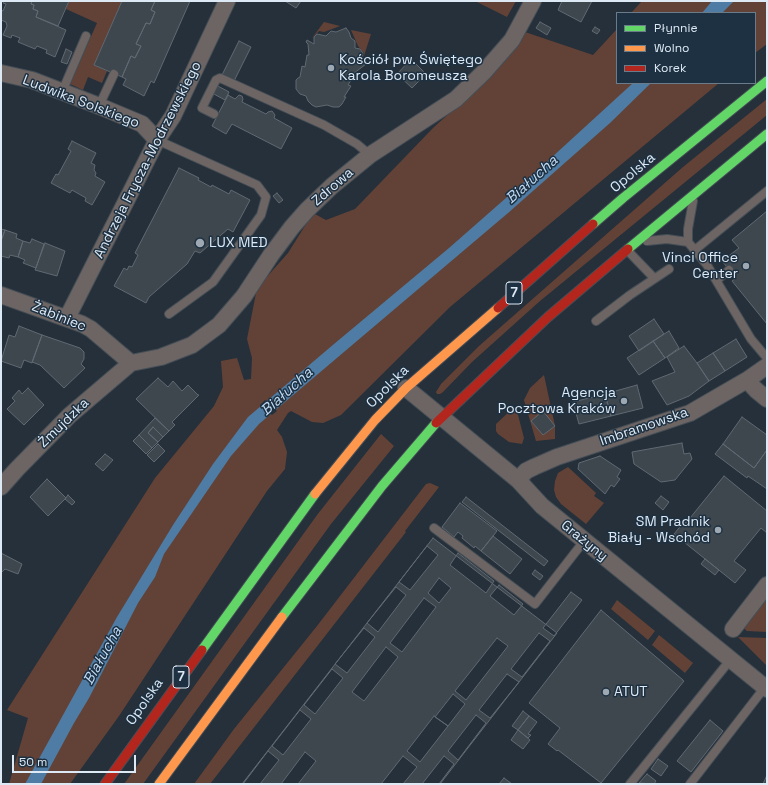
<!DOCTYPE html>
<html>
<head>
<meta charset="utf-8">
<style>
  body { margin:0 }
  #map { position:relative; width:768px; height:785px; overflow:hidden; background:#26303a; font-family:"Space Grotesk",sans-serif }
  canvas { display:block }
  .frame { position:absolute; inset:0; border:2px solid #dde9f4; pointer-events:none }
  .legend { position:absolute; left:616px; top:12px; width:140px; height:72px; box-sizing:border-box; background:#1e3142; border:1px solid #6a7b89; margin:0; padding:5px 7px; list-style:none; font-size:12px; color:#dde9f4 }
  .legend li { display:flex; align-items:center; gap:8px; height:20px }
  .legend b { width:20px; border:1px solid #6a7b89 }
  .scale { position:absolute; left:12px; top:755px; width:124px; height:18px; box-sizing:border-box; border:2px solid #dde9f4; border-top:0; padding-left:5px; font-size:12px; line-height:14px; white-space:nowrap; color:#dde9f4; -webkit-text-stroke:3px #1e3142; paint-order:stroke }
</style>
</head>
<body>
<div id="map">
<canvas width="768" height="785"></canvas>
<div class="frame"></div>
<ul class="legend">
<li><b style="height:5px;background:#63d668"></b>Płynnie</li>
<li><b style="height:5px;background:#ff974d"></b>Wolno</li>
<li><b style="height:5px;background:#b3261e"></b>Korek</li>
</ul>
<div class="scale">50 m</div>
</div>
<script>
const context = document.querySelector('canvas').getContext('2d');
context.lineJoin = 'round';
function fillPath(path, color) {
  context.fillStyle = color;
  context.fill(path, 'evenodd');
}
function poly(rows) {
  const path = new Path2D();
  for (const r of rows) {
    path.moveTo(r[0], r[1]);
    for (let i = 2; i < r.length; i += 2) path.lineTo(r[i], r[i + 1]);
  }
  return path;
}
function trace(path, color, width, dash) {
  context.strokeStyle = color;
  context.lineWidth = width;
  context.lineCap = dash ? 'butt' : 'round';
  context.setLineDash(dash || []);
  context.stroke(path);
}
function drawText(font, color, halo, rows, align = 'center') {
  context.font = font + ' "Space Grotesk",sans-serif';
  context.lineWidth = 3;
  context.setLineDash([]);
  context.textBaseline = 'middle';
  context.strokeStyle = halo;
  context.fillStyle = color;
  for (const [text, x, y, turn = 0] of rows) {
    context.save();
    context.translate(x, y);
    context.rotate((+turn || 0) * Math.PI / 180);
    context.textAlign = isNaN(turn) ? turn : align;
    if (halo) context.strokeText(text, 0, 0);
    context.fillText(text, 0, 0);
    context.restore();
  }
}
fillPath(poly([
  [69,1,122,1,94,65,107,71,102,83,88,77,83,90,70,84,97,23,66,9],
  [475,1,516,1,507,17],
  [642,1,767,1,767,44,755,53,755,13,631,13],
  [324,22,340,26,324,32,319,31,312,38],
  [617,29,617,83,719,83,450,307,341,415,323,423,312,422,291,411,288,413,277,430,282,437,287,452,285,469,267,491,119,716,70,784,9,784,28,718,7,710,155,478,214,406,223,387,221,361,237,358,244,380,251,379,252,358,247,339,257,288,288,253,313,213,326,220,355,209,433,128,454,109,525,32,593,55],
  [351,30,371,34,363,59,364,53,358,46],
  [767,99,767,115,540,301,472,362,443,392,440,394,437,394,436,392,441,384,479,346,683,167],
  [544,375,555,426,555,439,536,441,524,400,530,388],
  [531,421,555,426,543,435],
  [512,409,515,409,517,411,524,438,522,444,509,442,498,434,496,431,496,424],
  [381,434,394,446,331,524,143,784,124,784,317,515],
  [568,467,596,493,594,496,604,503,586,524,561,504,556,497,554,490,555,481,558,473],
  [430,483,439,487,405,531,406,532,210,784,194,784,234,729,317,626,426,484],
  [762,597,767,601,767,632,747,631,740,625],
  [617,600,655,631,648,640,611,609],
  [659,635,693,663,685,673,652,645],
  [738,637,767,638,767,666]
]), '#624237');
fillPath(poly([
  [712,1,734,1,722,13,702,13],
  [633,83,651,83,610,123,508,213,259,424,231,456,164,554,155,577,138,603,89,698,74,723,41,784,25,784,117,617,173,525,213,464,248,417,334,344,449,248,539,169]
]), '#4e7ca4');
fillPath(poly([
  [265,400,277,411,272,415,260,405]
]), '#26303a');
const building = poly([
  [4,1,32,1,31,4,34,5,33,9,38,11,36,17,66,30,55,57,46,53,47,50,37,46,35,49,18,42,20,38,12,35,11,38,3,35,7,26,6,22,1,20,1,10,3,11,6,4,3,3,4,1],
  [32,1,69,1,58,26,36,17,38,11,33,9,34,5,31,4,32,1],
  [122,1,155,1,151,10,155,12,150,24,146,23,136,44,141,46,135,58,131,56,122,77,94,65,122,1],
  [155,1,190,1,154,83,151,81,144,96,123,85,126,79,122,77,131,56,135,58,141,46,136,44,146,23,150,24,155,12,151,10,155,1],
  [285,1,301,1,296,8,285,1],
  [562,1,592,1,581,22,558,10,562,1],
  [540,22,551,28,547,35,536,28,540,22],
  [595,27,600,30,597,34,592,31,595,27],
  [346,28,349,32,351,38,355,41,355,48,360,49,363,53,362,57,358,62,366,64,353,74,355,74,348,85,351,86,344,97,346,97,342,104,339,107,333,107,327,105,316,107,312,105,308,101,306,96,300,94,296,89,296,80,298,78,300,77,302,66,305,67,307,55,309,55,308,44,306,42,307,40,314,44,314,37,317,34,326,36,331,31,336,32,346,28],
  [239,41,251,47,234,81,222,75,239,41],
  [66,49,72,52,67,64,61,62,66,49],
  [411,59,426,74,412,88,397,74,411,59],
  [216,85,229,92,225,100,212,93,216,85],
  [228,95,235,99,239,95,242,96,243,99,242,102,266,114,268,112,272,111,275,115,274,118,292,128,281,149,232,124,226,134,212,126,228,95],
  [72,141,96,153,91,163,95,165,94,170,96,173,95,176,105,182,92,205,85,201,86,198,72,190,70,193,51,183,56,174,58,175,71,151,68,149,72,141],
  [179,168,199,178,198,180,211,187,212,185,229,194,231,190,250,200,233,232,228,229,200,253,195,251,187,264,149,297,146,303,114,286,124,268,127,270,129,266,132,267,138,255,135,253,179,168],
  [277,193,283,200,279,203,273,196,277,193],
  [767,211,767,324,732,281,736,278,722,261,739,248,732,240,767,211],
  [1,229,5,230,1,241,1,229],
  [5,230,17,234,16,238,23,241,18,257,10,255,9,258,1,256,1,241,5,230],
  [32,239,44,244,36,268,23,263,25,260,18,257,23,241,30,243,32,239],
  [45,243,65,251,57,276,35,270,45,243],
  [654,319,664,334,639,351,629,336,654,319],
  [19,326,42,335,32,363,24,360,21,368,1,361,9,335,15,337,19,326],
  [669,331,679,348,665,358,653,341,669,331],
  [42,335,80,348,84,352,84,359,81,364,85,368,64,388,40,365,32,362,42,335],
  [736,339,747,357,725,371,713,353,736,339],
  [653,341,665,358,639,375,627,358,653,341],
  [684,346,697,363,709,381,689,396,667,405,652,381,675,372,667,357,684,346],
  [713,353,725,371,709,381,697,363,713,353],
  [158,378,168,387,173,381,182,391,188,385,198,395,199,395,172,422,175,425,169,431,136,399,158,378],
  [637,385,643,408,611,416,605,394,637,385],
  [28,388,44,405,24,425,7,409,15,401,12,398,19,390,22,394,28,388],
  [605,394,611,416,579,424,573,402,605,394],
  [543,411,555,426,543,435,531,421,543,411],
  [742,417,767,435,767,450,754,468,723,444,742,417],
  [155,418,169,431,163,437,153,427,148,433,158,442,152,448,139,435,155,418],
  [153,427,163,437,158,442,148,433,153,427],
  [139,435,152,448,146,454,133,441,139,435],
  [682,443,684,454,690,453,692,459,675,480,661,482,634,464,632,452,682,443],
  [158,444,165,451,154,462,147,455,158,444],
  [723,444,754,468,767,450,767,489,748,476,747,478,715,454,723,444],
  [105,454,113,460,103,471,95,464,105,454],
  [600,456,621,470,617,477,620,479,614,487,611,485,605,494,578,469,579,463,600,456],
  [724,476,767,511,767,533,761,528,734,561,746,570,735,583,674,534,684,522,686,523,724,476],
  [47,479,66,498,48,516,30,497,47,479],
  [68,495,75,502,72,505,65,499,68,495],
  [661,496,669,502,663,510,655,503,661,496],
  [466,497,548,561,544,566,462,502,466,497],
  [460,503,497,531,481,551,475,546,474,548,462,538,463,536,458,532,454,537,442,527,460,503],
  [493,536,522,559,510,574,481,551,493,536],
  [433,538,557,633,440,784,242,784,433,538],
  [427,546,438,555,410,590,399,582,427,546],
  [1,553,22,564,18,574,5,569,1,573,1,553],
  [458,553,494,581,486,593,450,565,458,553],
  [705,559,719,570,715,575,701,564,705,559],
  [535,570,543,576,540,580,532,574,535,570],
  [439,578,451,588,439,603,428,593,439,578],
  [499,585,523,604,514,615,490,596,499,585],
  [396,587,406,595,378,632,367,623,396,587],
  [571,592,582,600,554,636,543,628,571,592],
  [424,598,436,607,402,652,390,643,424,598],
  [601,610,683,680,683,681,684,681,601,783,558,750,557,751,548,744,560,728,529,703,601,610],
  [364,628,375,637,347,673,335,664,364,628],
  [539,633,550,641,522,677,511,669,539,633],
  [497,638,508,646,466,700,455,691,497,638],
  [386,647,398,657,364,701,352,692,386,647],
  [332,669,343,678,315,714,304,705,332,669],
  [507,674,519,682,490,718,479,710,507,674],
  [453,694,465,704,448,726,435,717,453,694],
  [300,710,311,719,283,755,272,746,300,710],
  [523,711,529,716,518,730,512,726,523,711],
  [476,715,486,723,458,760,448,751,476,715],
  [434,716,448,726,420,762,407,751,434,716],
  [529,716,537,722,528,734,531,735,528,738,518,730,529,716],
  [710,720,723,731,691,772,677,761,710,720],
  [518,730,530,740,523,749,511,740,518,730],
  [268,751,279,760,260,784,243,784,268,751],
  [305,752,316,761,298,784,281,784,305,752],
  [403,756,417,767,403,784,381,784,403,756],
  [444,756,454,764,439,784,422,784,444,756],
  [658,759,668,766,661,776,651,769,658,759],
  [647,774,656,781,654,784,639,783,647,774],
  [767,775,767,784,763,784,767,775],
  [504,778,512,784,499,784,504,778]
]);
fillPath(building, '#3e474e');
trace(building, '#606972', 1);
const lane = poly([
  [62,92,86,36],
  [99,106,114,74],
  [214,114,202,108,216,80,220,78,324,125,357,144,370,155],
  [157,140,257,185,266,197,261,215,213,282,169,314],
  [647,241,667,239,688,242,707,265,751,339,767,358],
  [688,242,688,229,693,201],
  [696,249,767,191],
  [628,251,654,278],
  [717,280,729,270],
  [596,321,630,295,669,269],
  [434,528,535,604,584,541],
  [630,784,731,659],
  [690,784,765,687]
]);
const street = poly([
  [1,73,32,80,99,106,142,124,157,140],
  [1,295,82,324,91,329,131,363],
  [67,318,157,140,173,116,227,1],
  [747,380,756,390,767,399],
  [406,388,518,480,542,506,767,689],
  [518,480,526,471,534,467,557,457,690,413,747,380,767,366],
  [1,487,17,469,70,415,131,363,161,357,192,345,219,325,244,296,271,255,292,227,307,210,332,186,370,155,456,99,484,72,512,40,533,1],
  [733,629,767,585]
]);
const fast = poly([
  [593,224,623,198,767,81],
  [628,249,767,134],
  [282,617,382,486,436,423],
  [202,650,315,494]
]);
const slow = poly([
  [315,494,375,420,406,388,498,308],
  [159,784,282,617]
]);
const jam = poly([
  [498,308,593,224],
  [436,423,548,317,628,249],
  [105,784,202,650]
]);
trace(lane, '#454e56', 10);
trace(street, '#454e56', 18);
trace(fast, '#454e56', 11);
trace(slow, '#454e56', 11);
trace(jam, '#454e56', 11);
trace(lane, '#6c6563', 8);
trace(street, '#6c6563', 16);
trace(fast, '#63d668', 9);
trace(slow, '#ff974d', 9);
trace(jam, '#b3261e', 9);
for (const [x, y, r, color] of [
  [331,68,4,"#9da8b3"],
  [200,243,5,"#9da8b3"],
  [746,266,4,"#9da8b3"],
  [624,401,4,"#9da8b3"],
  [718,530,4,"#9da8b3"],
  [606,692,4,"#9da8b3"]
]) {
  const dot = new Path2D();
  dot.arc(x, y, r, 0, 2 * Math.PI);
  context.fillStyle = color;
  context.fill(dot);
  trace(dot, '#1e3142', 1.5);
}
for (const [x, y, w] of [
  [514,293,16],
  [181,677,16]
]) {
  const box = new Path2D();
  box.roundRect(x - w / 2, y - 11, w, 22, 3);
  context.fillStyle = '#1e3142';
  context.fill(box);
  trace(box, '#dde9f4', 1);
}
drawText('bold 13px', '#dde9f4', null, [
  ["7",514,293],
  ["7",181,677]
]);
drawText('14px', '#dde9f4', '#1e3142', [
  ["Kościół pw. Świętego",339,60],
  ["Karola Boromeusza",339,76],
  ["LUX MED",209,243],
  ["Vinci Office",738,258,"right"],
  ["Center",738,274,"right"],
  ["Agencja",616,393,"right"],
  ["Pocztowa Kraków",616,409,"right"],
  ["SM Pradnik",710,522,"right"],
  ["Biały - Wschód",710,538,"right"],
  ["ATUT",614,692]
], 'left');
drawText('14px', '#dde9f4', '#1e3142', [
  ["Ludwika Solskiego",81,102,21],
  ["Andrzeja Frycza-Modrzewskiego",148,160,-63],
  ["Opolska",633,173,-40],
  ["Zdrowa",333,187,-41],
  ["Żabiniec",59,317,22],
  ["Opolska",388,387,-45],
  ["Żmujdzka",64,423,-44],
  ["Imbramowska",644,427,-19],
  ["Grażyny",584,541,39],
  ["Opolska",145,702,-55]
]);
drawText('italic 15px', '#c0dbf5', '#1e3142', [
  ["Białucha",532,180,-42],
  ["Białucha",287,392,-42],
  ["Białucha",103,656,-61]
]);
</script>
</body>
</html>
